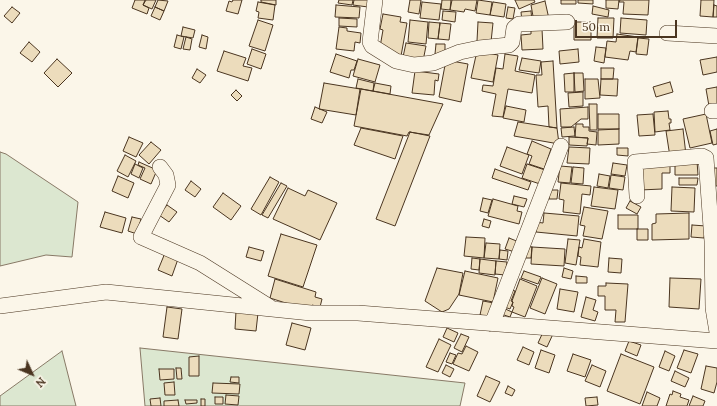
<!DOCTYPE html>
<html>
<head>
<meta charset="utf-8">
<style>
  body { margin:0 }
  #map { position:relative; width:717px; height:406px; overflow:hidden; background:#fbf6e9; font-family:Lora,serif }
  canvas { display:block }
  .north { position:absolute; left:12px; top:354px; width:40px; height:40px; -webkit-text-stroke:3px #fbf6e9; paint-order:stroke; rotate:134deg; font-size:11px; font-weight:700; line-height:16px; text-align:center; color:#4a3520 }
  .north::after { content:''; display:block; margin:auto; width:14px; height:18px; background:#4a3520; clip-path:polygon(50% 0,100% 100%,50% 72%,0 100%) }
  .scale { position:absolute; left:575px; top:20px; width:102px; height:18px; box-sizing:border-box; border:2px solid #4a3520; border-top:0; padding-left:5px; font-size:12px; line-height:14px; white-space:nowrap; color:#4a3520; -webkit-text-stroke:3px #fbf6e9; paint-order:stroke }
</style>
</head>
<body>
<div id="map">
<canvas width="717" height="406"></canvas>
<div class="north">N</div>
<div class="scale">50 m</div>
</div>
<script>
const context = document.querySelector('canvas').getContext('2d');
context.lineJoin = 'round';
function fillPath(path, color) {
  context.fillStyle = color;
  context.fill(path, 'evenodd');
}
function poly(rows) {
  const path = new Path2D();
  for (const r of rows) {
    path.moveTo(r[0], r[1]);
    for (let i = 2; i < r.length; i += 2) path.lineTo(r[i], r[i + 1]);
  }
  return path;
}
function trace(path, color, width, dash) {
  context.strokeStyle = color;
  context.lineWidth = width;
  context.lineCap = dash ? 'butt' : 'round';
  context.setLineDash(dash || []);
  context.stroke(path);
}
const green = poly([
  [0,152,6,154,78,202,72,257,46,255,0,266,0,152],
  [140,348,465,383,460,406,145,406,140,348],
  [62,351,76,406,0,406,0,396,62,351]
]);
fillPath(green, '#dce7d0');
trace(green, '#887966', 1);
const building = poly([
  [135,0,145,0,143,5,149,8,147,14,132,8,135,0],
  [146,0,156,0,152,9,143,5,146,0],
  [158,0,168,1,164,11,155,7,158,0],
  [233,0,242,0,238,14,226,11,229,1,232,2,233,0],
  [261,0,276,0,276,5,261,2,261,0],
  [339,0,353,0,352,5,338,3,339,0],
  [354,0,369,0,368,7,353,5,354,0],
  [410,0,421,0,419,14,408,12,410,0],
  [442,0,451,0,450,10,441,9,442,0],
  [452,0,477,0,475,11,465,9,464,12,450,10,452,0],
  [478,0,492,2,490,15,476,13,478,0],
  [515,0,534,0,535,2,519,9,515,0],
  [561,0,576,0,576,4,561,4,561,0],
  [578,0,593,0,593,4,578,3,578,0],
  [606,0,619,0,618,9,606,8,606,0],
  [620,0,649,0,648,15,623,14,624,2,619,2,620,0],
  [701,0,714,0,713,17,700,16,701,0],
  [545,1,549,19,534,22,531,5,545,1],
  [258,2,275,5,273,20,258,18,259,12,256,11,258,2],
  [422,2,441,4,439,20,420,18,422,2],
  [493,2,506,4,504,17,490,15,493,2],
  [336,5,360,7,359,18,335,17,336,5],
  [714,5,717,6,717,17,713,17,714,5],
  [593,6,609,10,608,17,592,14,593,6],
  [12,7,20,13,12,23,4,16,12,7],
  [155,7,164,11,160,20,151,16,155,7],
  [508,7,515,8,513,19,506,18,508,7],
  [443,11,456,12,455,22,442,20,443,11],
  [531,11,532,21,522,22,521,12,531,11],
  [383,14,401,17,400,22,407,23,401,56,380,47,383,30,380,29,383,14],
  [339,18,357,19,357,27,339,26,339,18],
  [598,18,614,18,613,38,597,38,598,18],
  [621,18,647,20,646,35,620,33,621,18],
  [258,20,273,25,265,51,249,46,258,20],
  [410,20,428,22,426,44,408,42,410,20],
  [429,22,440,23,438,39,428,38,429,22],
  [478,22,493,23,491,42,477,41,478,22],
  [574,22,591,22,591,40,574,40,574,22],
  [440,23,451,24,449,40,438,39,440,23],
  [183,27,195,30,193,38,181,36,183,27],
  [339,27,347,28,347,31,361,33,360,43,355,42,354,51,336,49,339,27],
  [531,29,542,29,543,49,522,50,521,35,531,34,531,29],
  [617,34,638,37,636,52,630,51,628,60,605,57,607,41,616,42,617,34],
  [177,35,184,37,181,49,174,47,177,35],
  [202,35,208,37,206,49,199,47,202,35],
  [186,37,192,39,190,50,183,49,186,37],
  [638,38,649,39,647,55,636,54,638,38],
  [29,42,40,52,32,62,20,53,29,42],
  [406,43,426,46,423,61,403,57,406,43],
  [436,44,445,44,445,54,435,54,436,44],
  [596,47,606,48,604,63,594,61,596,47],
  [252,49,266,54,261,69,247,64,252,49],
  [578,49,579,62,560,64,559,51,578,49],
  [224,51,246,58,243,66,252,68,248,81,217,71,224,51],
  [477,51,498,55,493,82,471,78,477,51],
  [336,54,357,61,354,70,351,70,349,78,330,72,336,54],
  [505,54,518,56,515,71,535,75,532,93,508,89,503,117,492,116,496,94,482,91,483,85,493,86,496,68,503,69,505,54],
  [717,57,717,72,703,75,700,60,717,57],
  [522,58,541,61,539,73,519,70,522,58],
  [57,59,72,73,58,87,44,73,57,59],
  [358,59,380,65,375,82,353,76,358,59],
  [446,60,468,64,461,102,439,97,446,60],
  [553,61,557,128,549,127,548,106,538,107,536,75,542,75,541,62,553,61],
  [601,68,614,68,613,79,601,79,601,68],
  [197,69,206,75,200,83,192,78,197,69],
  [415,71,439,74,438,81,435,80,434,95,412,93,415,71],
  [574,73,583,73,584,91,575,92,574,73],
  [574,73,574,92,565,92,564,74,574,73],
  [358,79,374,83,373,91,356,88,358,79],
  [585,79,598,79,600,98,585,99,585,79],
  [601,79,618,79,617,96,600,95,601,79],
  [670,82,673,92,656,97,653,87,670,82],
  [324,83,360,89,356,115,319,109,324,83],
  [375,83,391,86,390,94,373,91,375,83],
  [717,87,717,105,709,106,706,89,717,87],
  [361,89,443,104,429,135,409,132,407,136,354,126,361,89],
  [236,90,242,96,237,101,231,95,236,90],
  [583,92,583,106,569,107,568,93,583,92],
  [589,104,597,104,597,130,590,130,589,104],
  [506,106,526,110,524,122,503,118,506,106],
  [315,107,327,112,322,123,311,119,315,107],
  [588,107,588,119,581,119,571,127,561,127,560,109,588,107],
  [668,111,669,119,671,119,671,123,669,123,670,130,655,132,654,112,668,111],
  [598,114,619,114,619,129,598,129,598,114],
  [653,114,655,135,639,136,637,115,653,114],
  [706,114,712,143,690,148,683,119,706,114],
  [518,122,557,128,559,144,514,136,518,122],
  [576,124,583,124,583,127,589,127,589,131,597,132,596,145,587,144,588,138,575,137,576,124],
  [574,127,575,136,562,137,561,128,574,127],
  [361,128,403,136,395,159,354,145,361,128],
  [619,129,619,144,598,145,598,130,619,129],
  [683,129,686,155,670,157,666,131,683,129],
  [717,129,717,144,713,145,710,131,717,129],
  [410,132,430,136,395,226,376,219,410,132],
  [129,137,143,143,136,157,123,151,129,137],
  [569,137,588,138,587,146,569,145,569,137],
  [532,141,551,149,544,169,529,164,532,156,527,154,532,141],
  [151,142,161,150,149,164,139,155,151,142],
  [507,147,529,155,522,174,500,166,507,147],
  [569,147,590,148,589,164,567,163,569,147],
  [617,148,628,148,628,156,617,155,617,148],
  [125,155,136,161,128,177,117,171,125,155],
  [697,161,698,175,675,175,675,162,697,161],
  [139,162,157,170,151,184,140,179,145,168,138,165,139,162],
  [613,163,627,165,625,176,611,174,613,163],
  [135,164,143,168,139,178,131,174,135,164],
  [527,164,548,171,543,185,522,178,527,164],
  [670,164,670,173,662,173,662,189,640,190,639,166,670,164],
  [560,166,572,167,570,183,558,182,560,166],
  [573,167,584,168,583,184,571,183,573,167],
  [713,168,717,168,717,186,714,186,713,168],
  [495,169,531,182,528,190,492,178,495,169],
  [599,174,610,176,608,188,597,186,599,174],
  [611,175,625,177,623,190,609,188,611,175],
  [118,176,134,183,128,198,112,191,118,176],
  [270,177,279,182,261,215,251,209,270,177],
  [679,178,698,178,697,185,679,185,679,178],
  [191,181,201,189,195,197,185,190,191,181],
  [281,183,287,186,268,218,262,215,281,183],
  [561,183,591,186,590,195,582,194,580,214,563,212,564,200,559,199,561,183],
  [594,187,618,190,615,209,591,206,594,187],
  [672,187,695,188,694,212,671,211,672,187],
  [288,188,305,196,308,190,337,203,320,240,273,219,288,188],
  [550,190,558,190,557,199,549,199,550,190],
  [223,193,241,206,231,220,213,207,223,193],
  [514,196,527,199,524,207,512,204,514,196],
  [483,198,492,200,488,213,480,211,483,198],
  [493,199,518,206,517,211,522,212,519,224,488,216,493,199],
  [630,201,641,207,637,214,626,208,630,201],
  [167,205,177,212,169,222,159,215,167,205],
  [584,207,608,211,602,239,583,236,585,226,580,225,584,207],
  [105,212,126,218,122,233,100,227,105,212],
  [544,213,579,216,577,236,536,232,536,222,543,223,544,213],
  [689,213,689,239,652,240,652,224,656,223,656,214,689,213],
  [618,215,638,215,638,229,618,229,618,215],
  [132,217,141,219,137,234,128,231,132,217],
  [484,219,491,221,489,228,482,226,484,219],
  [692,225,706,226,704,238,691,237,692,225],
  [637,229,648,229,648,240,637,240,637,229],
  [281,234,317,245,303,287,268,276,281,234],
  [466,237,485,238,484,258,464,256,466,237],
  [509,238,519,242,515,252,505,249,509,238],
  [568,239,580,240,576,265,565,263,568,239],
  [584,239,601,242,598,267,580,265,581,257,578,256,579,247,582,248,584,239],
  [486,243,500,244,499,259,484,258,486,243],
  [524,246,532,247,531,258,523,258,524,246],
  [249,247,264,251,261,261,246,257,249,247],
  [532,247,565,249,564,266,531,264,532,247],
  [500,250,508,251,507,260,499,259,500,250],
  [165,253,178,259,172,276,158,270,165,253],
  [472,258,480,259,479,270,471,269,472,258],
  [609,258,622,259,621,273,608,272,609,258],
  [480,259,496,261,495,275,479,273,480,259],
  [496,261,507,262,505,275,495,274,496,261],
  [437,268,463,273,459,294,449,309,442,312,425,301,437,268],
  [564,268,573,271,571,279,562,277,564,268],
  [465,271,498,278,493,302,459,295,465,271],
  [524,271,541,277,538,284,521,278,524,271],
  [576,276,587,277,587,283,576,283,576,276],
  [542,278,557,284,545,314,530,308,542,278],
  [670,278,701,279,699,309,669,307,670,278],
  [275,279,316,292,315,297,322,299,320,307,312,305,311,311,270,298,275,279],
  [520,279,537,286,525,317,512,312,514,307,512,306,513,302,512,301,520,279],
  [606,283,628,284,625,322,615,322,616,310,605,310,605,296,598,296,598,286,606,286,606,283],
  [509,289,515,291,511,301,513,302,510,309,502,306,509,289],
  [560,289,578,292,574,312,557,309,560,289],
  [586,297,596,300,593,310,598,312,595,321,581,317,586,297],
  [483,301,494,303,491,317,480,315,483,301],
  [167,307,182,309,178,339,163,337,167,307],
  [503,308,512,312,510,317,501,314,503,308],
  [236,311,258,313,256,331,235,329,236,311],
  [292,323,311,328,305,350,286,345,292,323],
  [447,328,458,333,454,342,443,337,447,328],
  [544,330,553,334,547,347,538,343,544,330],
  [461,334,469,337,462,352,454,348,461,334],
  [439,339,451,345,438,372,426,367,439,339],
  [629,341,641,345,637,356,625,351,629,341],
  [466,346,478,352,469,371,453,364,458,353,462,354,466,346],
  [523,347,534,352,529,365,517,360,523,347],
  [541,350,555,355,549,373,535,368,541,350],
  [684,350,698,354,691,373,677,368,684,350],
  [665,351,675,356,669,371,659,367,665,351],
  [450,353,456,355,452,364,446,362,450,353],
  [573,354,591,360,585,377,567,371,573,354],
  [621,354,654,367,640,404,607,391,621,354],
  [199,356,199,376,189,376,189,357,199,356],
  [446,365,454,369,450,377,442,373,446,365],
  [592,365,606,371,600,387,585,381,592,365],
  [706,366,717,368,717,382,714,393,701,389,706,366],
  [176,368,181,368,182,379,177,379,176,368],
  [159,369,174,369,174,379,160,380,159,369],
  [675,371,689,378,685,387,671,381,675,371],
  [486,376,500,382,490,402,477,396,486,376],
  [231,377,239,377,239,383,230,382,231,377],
  [174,382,175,395,165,395,164,383,174,382],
  [213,383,240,384,239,394,212,393,213,383],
  [508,386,515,390,512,396,505,393,508,386],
  [673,391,681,394,680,397,689,400,687,406,666,406,670,394,672,395,673,391],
  [647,392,660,398,657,406,642,406,647,392],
  [226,395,239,396,238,405,225,404,226,395],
  [693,396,705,401,703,406,689,406,693,396],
  [215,397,223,397,223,404,215,404,215,397],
  [597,397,598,405,586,406,585,398,597,397],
  [160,398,161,406,151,406,150,399,160,398],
  [201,399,205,399,205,406,201,406,201,399],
  [178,400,179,406,164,406,164,401,178,400],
  [185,400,197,400,197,403,186,404,185,400]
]);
fillPath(building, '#ecdcbc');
trace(building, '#4a3520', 1);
const minor = poly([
  [375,0,370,42,372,46,396,61,414,65,433,63,460,52,479,48,509,45,512,42,514,28,519,24,567,22],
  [667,33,717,36],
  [712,111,717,111],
  [160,167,166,175,168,185,141,237,200,263,270,307],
  [637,196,635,162,702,156,706,158,712,241,713,308,717,332],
  [0,306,106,292,311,313,358,313,717,341],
  [492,324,561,146]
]);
trace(minor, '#4a3520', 16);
trace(minor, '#fbf6e9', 15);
</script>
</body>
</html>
